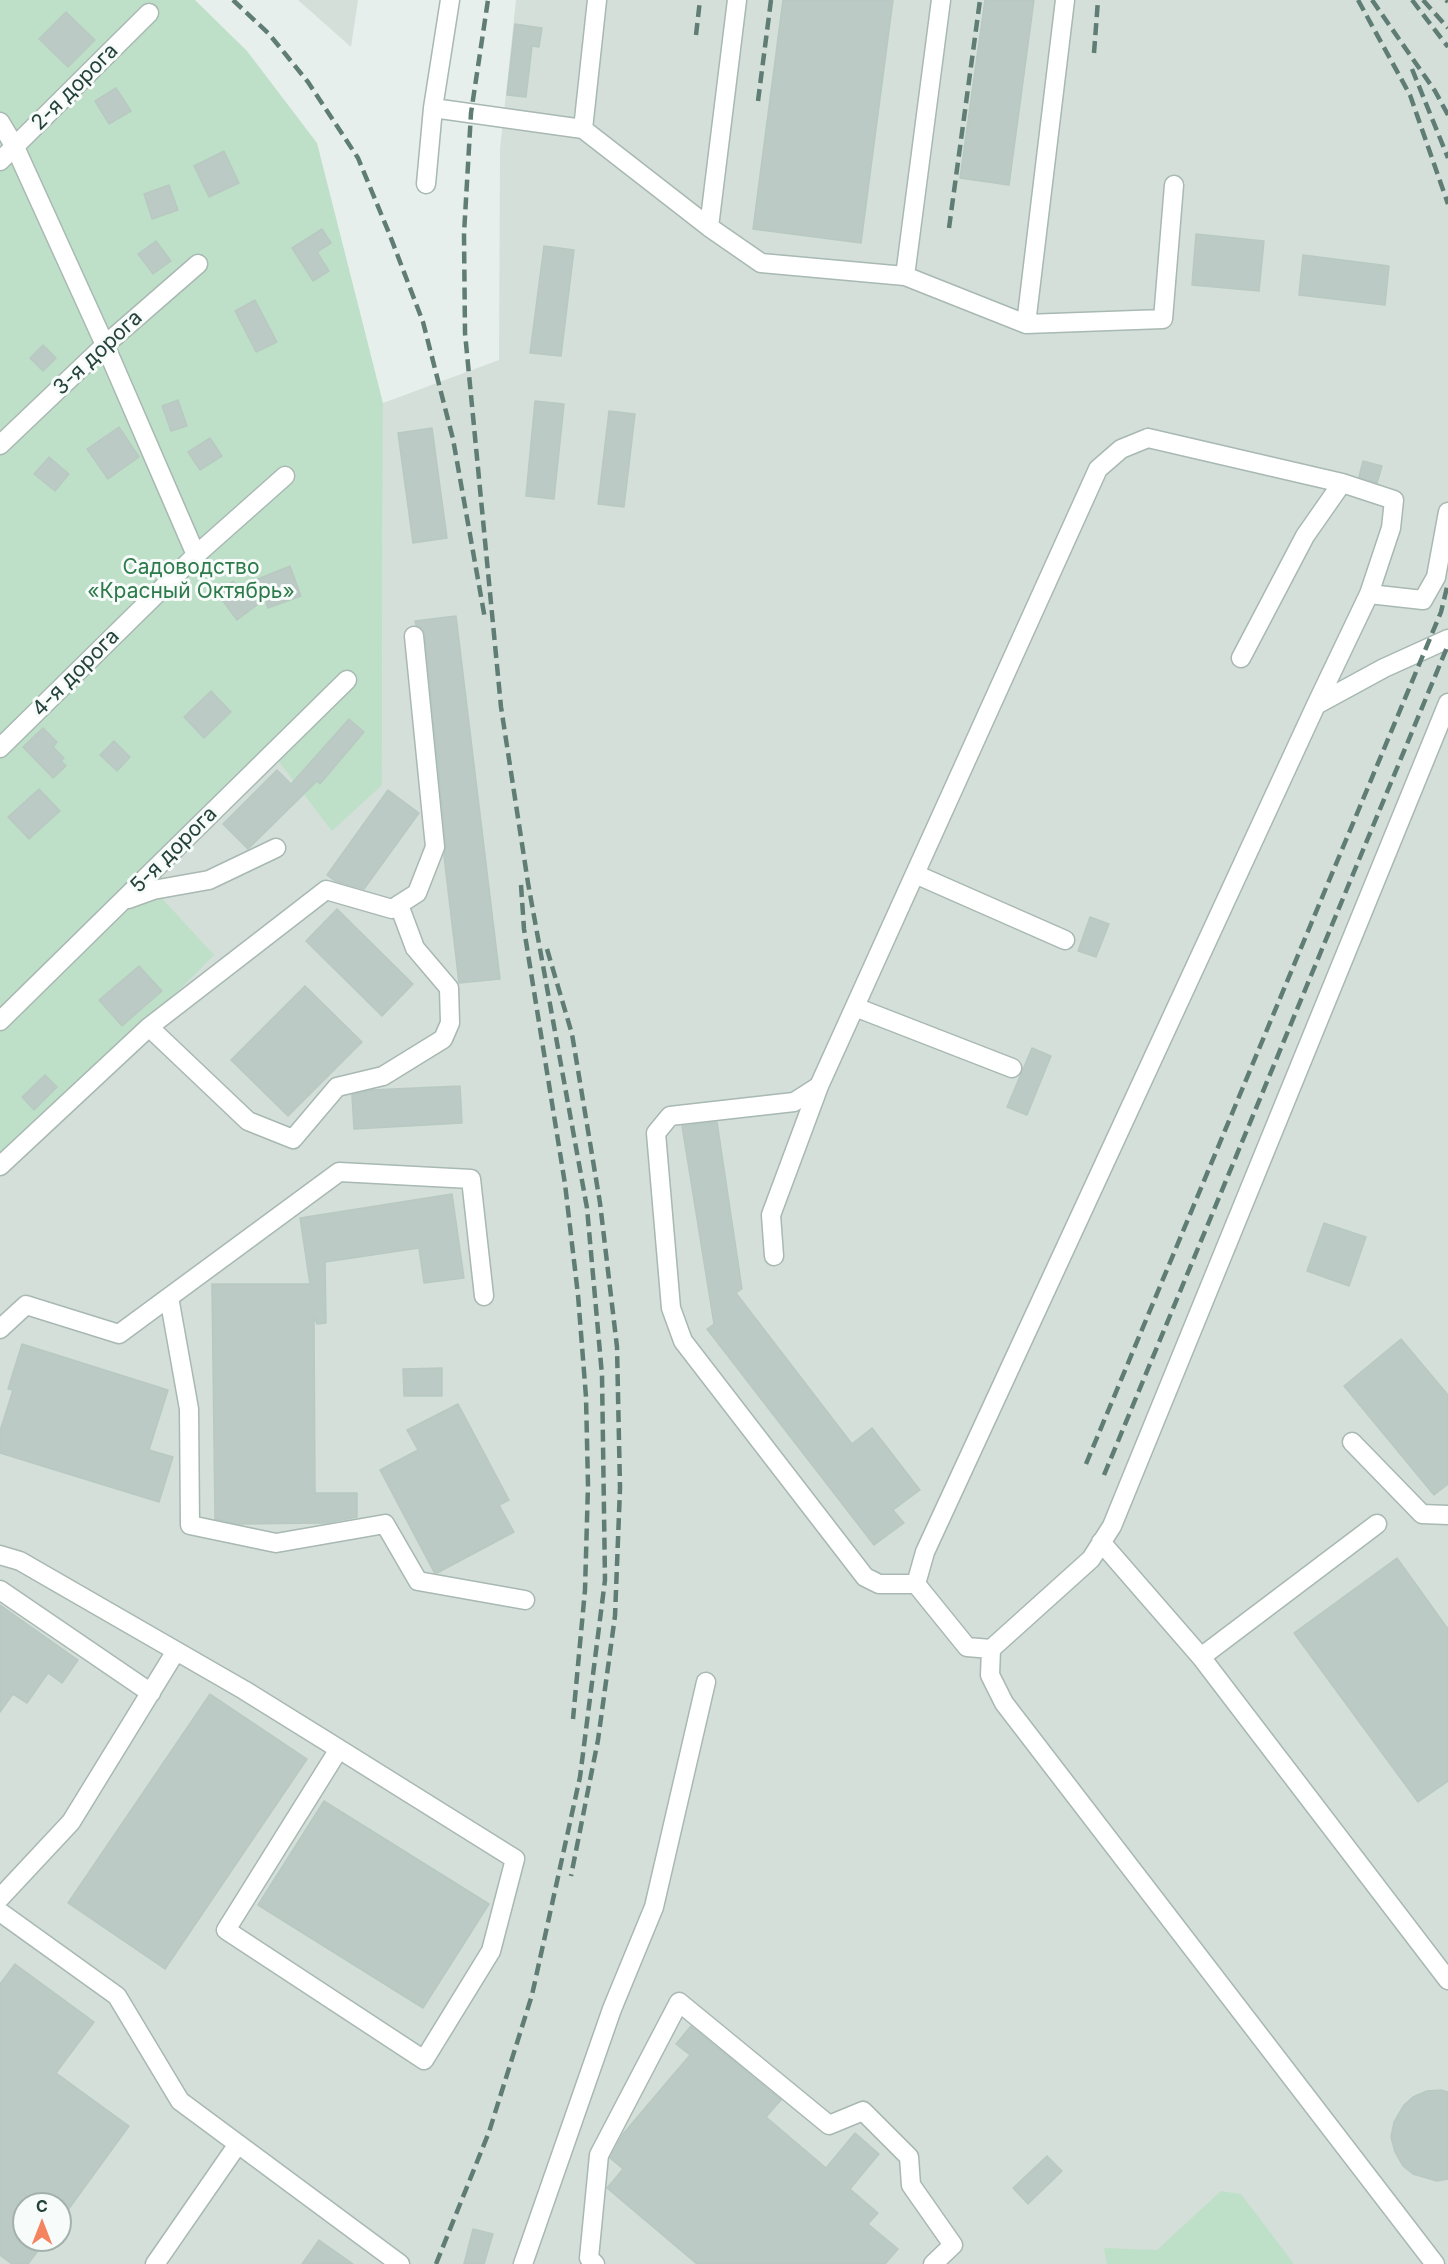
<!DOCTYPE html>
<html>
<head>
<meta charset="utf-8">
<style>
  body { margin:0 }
  #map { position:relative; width:1448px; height:2264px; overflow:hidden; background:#e6efeb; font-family:Inter,sans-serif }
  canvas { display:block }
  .north { position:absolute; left:12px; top:2192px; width:60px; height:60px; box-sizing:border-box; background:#f7fbf9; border:2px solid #a3b1ad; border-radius:50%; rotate:0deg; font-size:16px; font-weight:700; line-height:24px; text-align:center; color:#24423a }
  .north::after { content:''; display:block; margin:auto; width:21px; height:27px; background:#f4845f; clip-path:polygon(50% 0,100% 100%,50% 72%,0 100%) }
</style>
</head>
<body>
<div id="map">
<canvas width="1448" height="2264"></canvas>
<div class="north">С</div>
</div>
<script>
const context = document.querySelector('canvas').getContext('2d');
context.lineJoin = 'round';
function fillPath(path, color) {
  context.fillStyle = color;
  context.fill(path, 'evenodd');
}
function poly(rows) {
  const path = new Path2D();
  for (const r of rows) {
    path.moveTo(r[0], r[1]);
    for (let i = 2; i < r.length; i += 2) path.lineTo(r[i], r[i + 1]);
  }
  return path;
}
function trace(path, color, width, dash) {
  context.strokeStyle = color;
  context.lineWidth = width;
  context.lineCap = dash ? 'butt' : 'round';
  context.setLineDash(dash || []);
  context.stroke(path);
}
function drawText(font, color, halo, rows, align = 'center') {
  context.font = font + ' Inter,sans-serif';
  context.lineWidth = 6;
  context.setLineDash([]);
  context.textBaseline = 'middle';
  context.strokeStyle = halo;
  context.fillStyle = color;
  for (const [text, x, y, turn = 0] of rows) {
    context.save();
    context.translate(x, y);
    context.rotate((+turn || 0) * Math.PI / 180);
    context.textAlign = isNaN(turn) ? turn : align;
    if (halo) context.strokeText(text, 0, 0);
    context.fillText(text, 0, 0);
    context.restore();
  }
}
fillPath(poly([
  [298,0,358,0,351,47],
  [516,0,1448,0,1448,2264,0,2264,0,1153,121,1049,213,955,146,883,276,757,382,785,383,403,499,360,500,149],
  [24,2204,60,2204,60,2240,24,2240]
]), '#d4dfda');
fillPath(poly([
  [0,0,195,0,247,51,317,143,383,403,382,785,332,831,276,758,147,882,214,955,121,1049,0,1153],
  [1221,2191,1241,2194,1294,2264,1107,2264,1104,2248,1157,2250]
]), '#bfe0c8');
const building = poly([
  [783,0,893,0,861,243,753,229,783,0],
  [985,0,1034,0,1009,185,960,178,985,0],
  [66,12,95,40,68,67,39,39,66,12],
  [515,24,542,28,539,47,532,46,526,97,507,95,515,24],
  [116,88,131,111,109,124,95,101,116,88],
  [224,151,239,183,209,197,194,166,224,151],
  [169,185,178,210,152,219,144,194,169,185],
  [322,229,331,243,317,252,329,271,313,281,292,248,322,229],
  [1196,234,1264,241,1259,291,1192,285,1196,234],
  [156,241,171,261,153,274,138,254,156,241],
  [544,246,574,250,561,356,530,353,544,246],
  [1303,255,1389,266,1385,305,1299,295,1303,255],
  [255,300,277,342,256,352,235,311,255,300],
  [43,345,56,358,43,371,30,358,43,345],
  [178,400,187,426,171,431,162,406,178,400],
  [535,401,564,404,554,499,526,496,535,401],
  [609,411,635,414,624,507,598,504,609,411],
  [119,427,139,457,108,479,87,449,119,427],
  [432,428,447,538,413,543,398,433,432,428],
  [210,438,222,456,200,470,188,452,210,438],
  [49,457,69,474,55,491,34,474,49,457],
  [1363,461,1382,466,1377,483,1359,477,1363,461],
  [290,566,301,596,268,608,265,599,237,620,217,593,233,581,238,587,290,566],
  [456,616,500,979,459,983,444,856,446,846,425,635,423,629,416,625,415,621,456,616],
  [211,691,231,712,204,738,184,717,211,691],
  [349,719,364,732,320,784,317,781,248,849,223,824,277,770,291,784,349,719],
  [43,728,57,742,53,747,64,758,61,761,66,766,53,778,23,747,43,728],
  [114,741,130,757,117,771,100,755,114,741],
  [39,789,60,811,29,839,8,817,39,789],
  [388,790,419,813,364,889,335,881,327,875,388,790],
  [337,909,413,984,382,1016,306,941,337,909],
  [1090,917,1109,924,1096,957,1078,951,1090,917],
  [139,966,162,991,122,1026,99,1000,139,966],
  [305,986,362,1042,288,1116,231,1060,305,986],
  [1032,1048,1051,1056,1027,1115,1007,1107,1032,1048],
  [45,1075,57,1087,34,1110,22,1097,45,1075],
  [460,1086,462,1123,354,1129,352,1095,371,1090,460,1086],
  [717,1122,742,1289,736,1293,852,1444,872,1428,920,1490,893,1510,904,1523,874,1545,707,1329,714,1324,682,1126,717,1122],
  [452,1194,464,1278,424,1283,419,1248,325,1262,326,1323,317,1324,314,1317,315,1493,357,1493,357,1517,325,1523,239,1524,215,1519,212,1284,310,1284,300,1218,452,1194],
  [1324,1223,1366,1237,1349,1286,1307,1271,1324,1223],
  [1401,1339,1448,1395,1448,1484,1434,1495,1344,1386,1401,1339],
  [22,1344,168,1390,149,1450,173,1457,159,1502,0,1453,0,1431,13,1390,8,1389,22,1344],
  [442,1368,442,1396,404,1396,403,1369,442,1368],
  [458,1404,509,1500,499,1505,514,1532,437,1573,434,1572,380,1470,418,1450,407,1430,458,1404],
  [1397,1558,1448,1629,1448,1781,1418,1802,1294,1633,1397,1558],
  [0,1605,78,1660,62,1683,48,1673,27,1703,13,1694,0,1712,0,1605],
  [210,1694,307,1759,165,1969,68,1903,210,1694],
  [324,1801,489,1904,423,2008,258,1905,324,1801],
  [15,1964,94,2022,56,2073,129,2126,60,2221,60,2204,24,2204,24,2240,46,2240,28,2264,12,2264,0,2255,0,1984,15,1964],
  [691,2026,781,2100,766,2117,826,2168,855,2133,879,2154,850,2189,878,2213,868,2224,898,2249,885,2264,697,2264,607,2188,623,2169,610,2158,623,2134,690,2055,676,2044,691,2026],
  [1441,2090,1448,2092,1448,2179,1437,2181,1413,2174,1403,2166,1395,2152,1391,2137,1394,2122,1404,2105,1413,2097,1427,2091,1441,2090],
  [1047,2156,1062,2171,1028,2204,1013,2188,1047,2156],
  [473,2229,493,2234,484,2264,464,2264,473,2229],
  [319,2240,353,2264,302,2264,319,2240]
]);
fillPath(building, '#bbcac4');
trace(building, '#b8c9c2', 1.5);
const minor = poly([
  [433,108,583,129,709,227,761,263,905,276,1026,324,1163,319,1174,185],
  [0,122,15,147,105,345,196,555],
  [583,129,597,0],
  [0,161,149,13],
  [426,184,433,108,450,0],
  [709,227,737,0],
  [905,276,941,0],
  [1026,324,1065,0],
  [1148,438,1342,483,1394,500,1391,528,1369,594,1316,705,925,1552,916,1584,879,1584,865,1577,683,1341,671,1308,656,1133,670,1116,794,1102,819,1086,1098,469,1121,449,1148,438],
  [0,445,105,345,198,264],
  [1369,594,1423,600,1436,577,1448,512],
  [1241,658,1305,536,1342,483],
  [1316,705,1384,668,1448,639],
  [0,748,196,555,285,476],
  [915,874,1065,940],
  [128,899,153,890,209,880,276,848],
  [855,1007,1012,1068],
  [0,1021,347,680],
  [149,1027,248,1121,293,1139,337,1087,383,1076,443,1039,450,1023,449,988,415,948,399,905],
  [0,1166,149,1027,326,890,392,909,417,893,435,847,414,636],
  [774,1256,771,1215,819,1086],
  [169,1297,189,1409,190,1525,276,1543,385,1524,418,1581,525,1600],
  [0,1329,26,1305,119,1334,339,1172,471,1179,484,1296],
  [1352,1442,1422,1514,1448,1515],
  [1101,1542,1201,1657,1448,1980],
  [0,1555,20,1561,244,1690,339,1749,515,1859,491,1951,424,2060,226,1930,339,1749],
  [916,1584,967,1647,991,1649,1091,1559,1112,1526,1448,703],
  [0,1590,151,1693],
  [991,1649,990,1675,1004,1703,1435,2264],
  [1201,1657,1377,1524],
  [0,1898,71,1822,176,1651],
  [0,1912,117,1996,180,2101,400,2264],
  [155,2264,238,2144],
  [523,2264,612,2009,654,1907,706,1682],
  [595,2264,589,2258,599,2155,679,2002,829,2125,863,2111,909,2157,911,2185,953,2245,933,2264]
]);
trace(minor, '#a8b8b2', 21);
trace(minor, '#fff', 18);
trace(poly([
  [233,0,269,34,308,82,358,158,389,233,423,322,453,439,485,619],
  [1358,0,1410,95,1448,204],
  [1372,0,1435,91,1448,115],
  [1412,0,1448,47],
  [1423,0,1448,28],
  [1446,0,1448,2],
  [696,35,700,0],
  [1094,53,1098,0],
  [1412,69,1448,158],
  [758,101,771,0],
  [949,228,980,0],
  [521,885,524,929,565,1184,578,1295,586,1397,588,1485,585,1590,573,1719],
  [547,949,572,1034,600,1203,617,1347,620,1488,615,1616,598,1740,571,1876],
  [1086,1464,1441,612,1448,583],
  [1104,1475,1448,645],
  [436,2264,489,2132,532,1995,580,1777,605,1580,602,1375,587,1208,528,883,501,707,465,333,464,234,471,113,488,0]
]), '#5f7d75', 4.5, [12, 6]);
drawText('21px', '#24423a', '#f7fbf9', [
  ["2-я дорога",75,87,-45],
  ["3-я дорога",98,353,-43],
  ["4-я дорога",76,673,-45],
  ["5-я дорога",174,850,-45]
]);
drawText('21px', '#2d7a4b', '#f7fbf9', [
  ["Садоводство",191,568],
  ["«Красный Октябрь»",191,592]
]);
</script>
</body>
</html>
